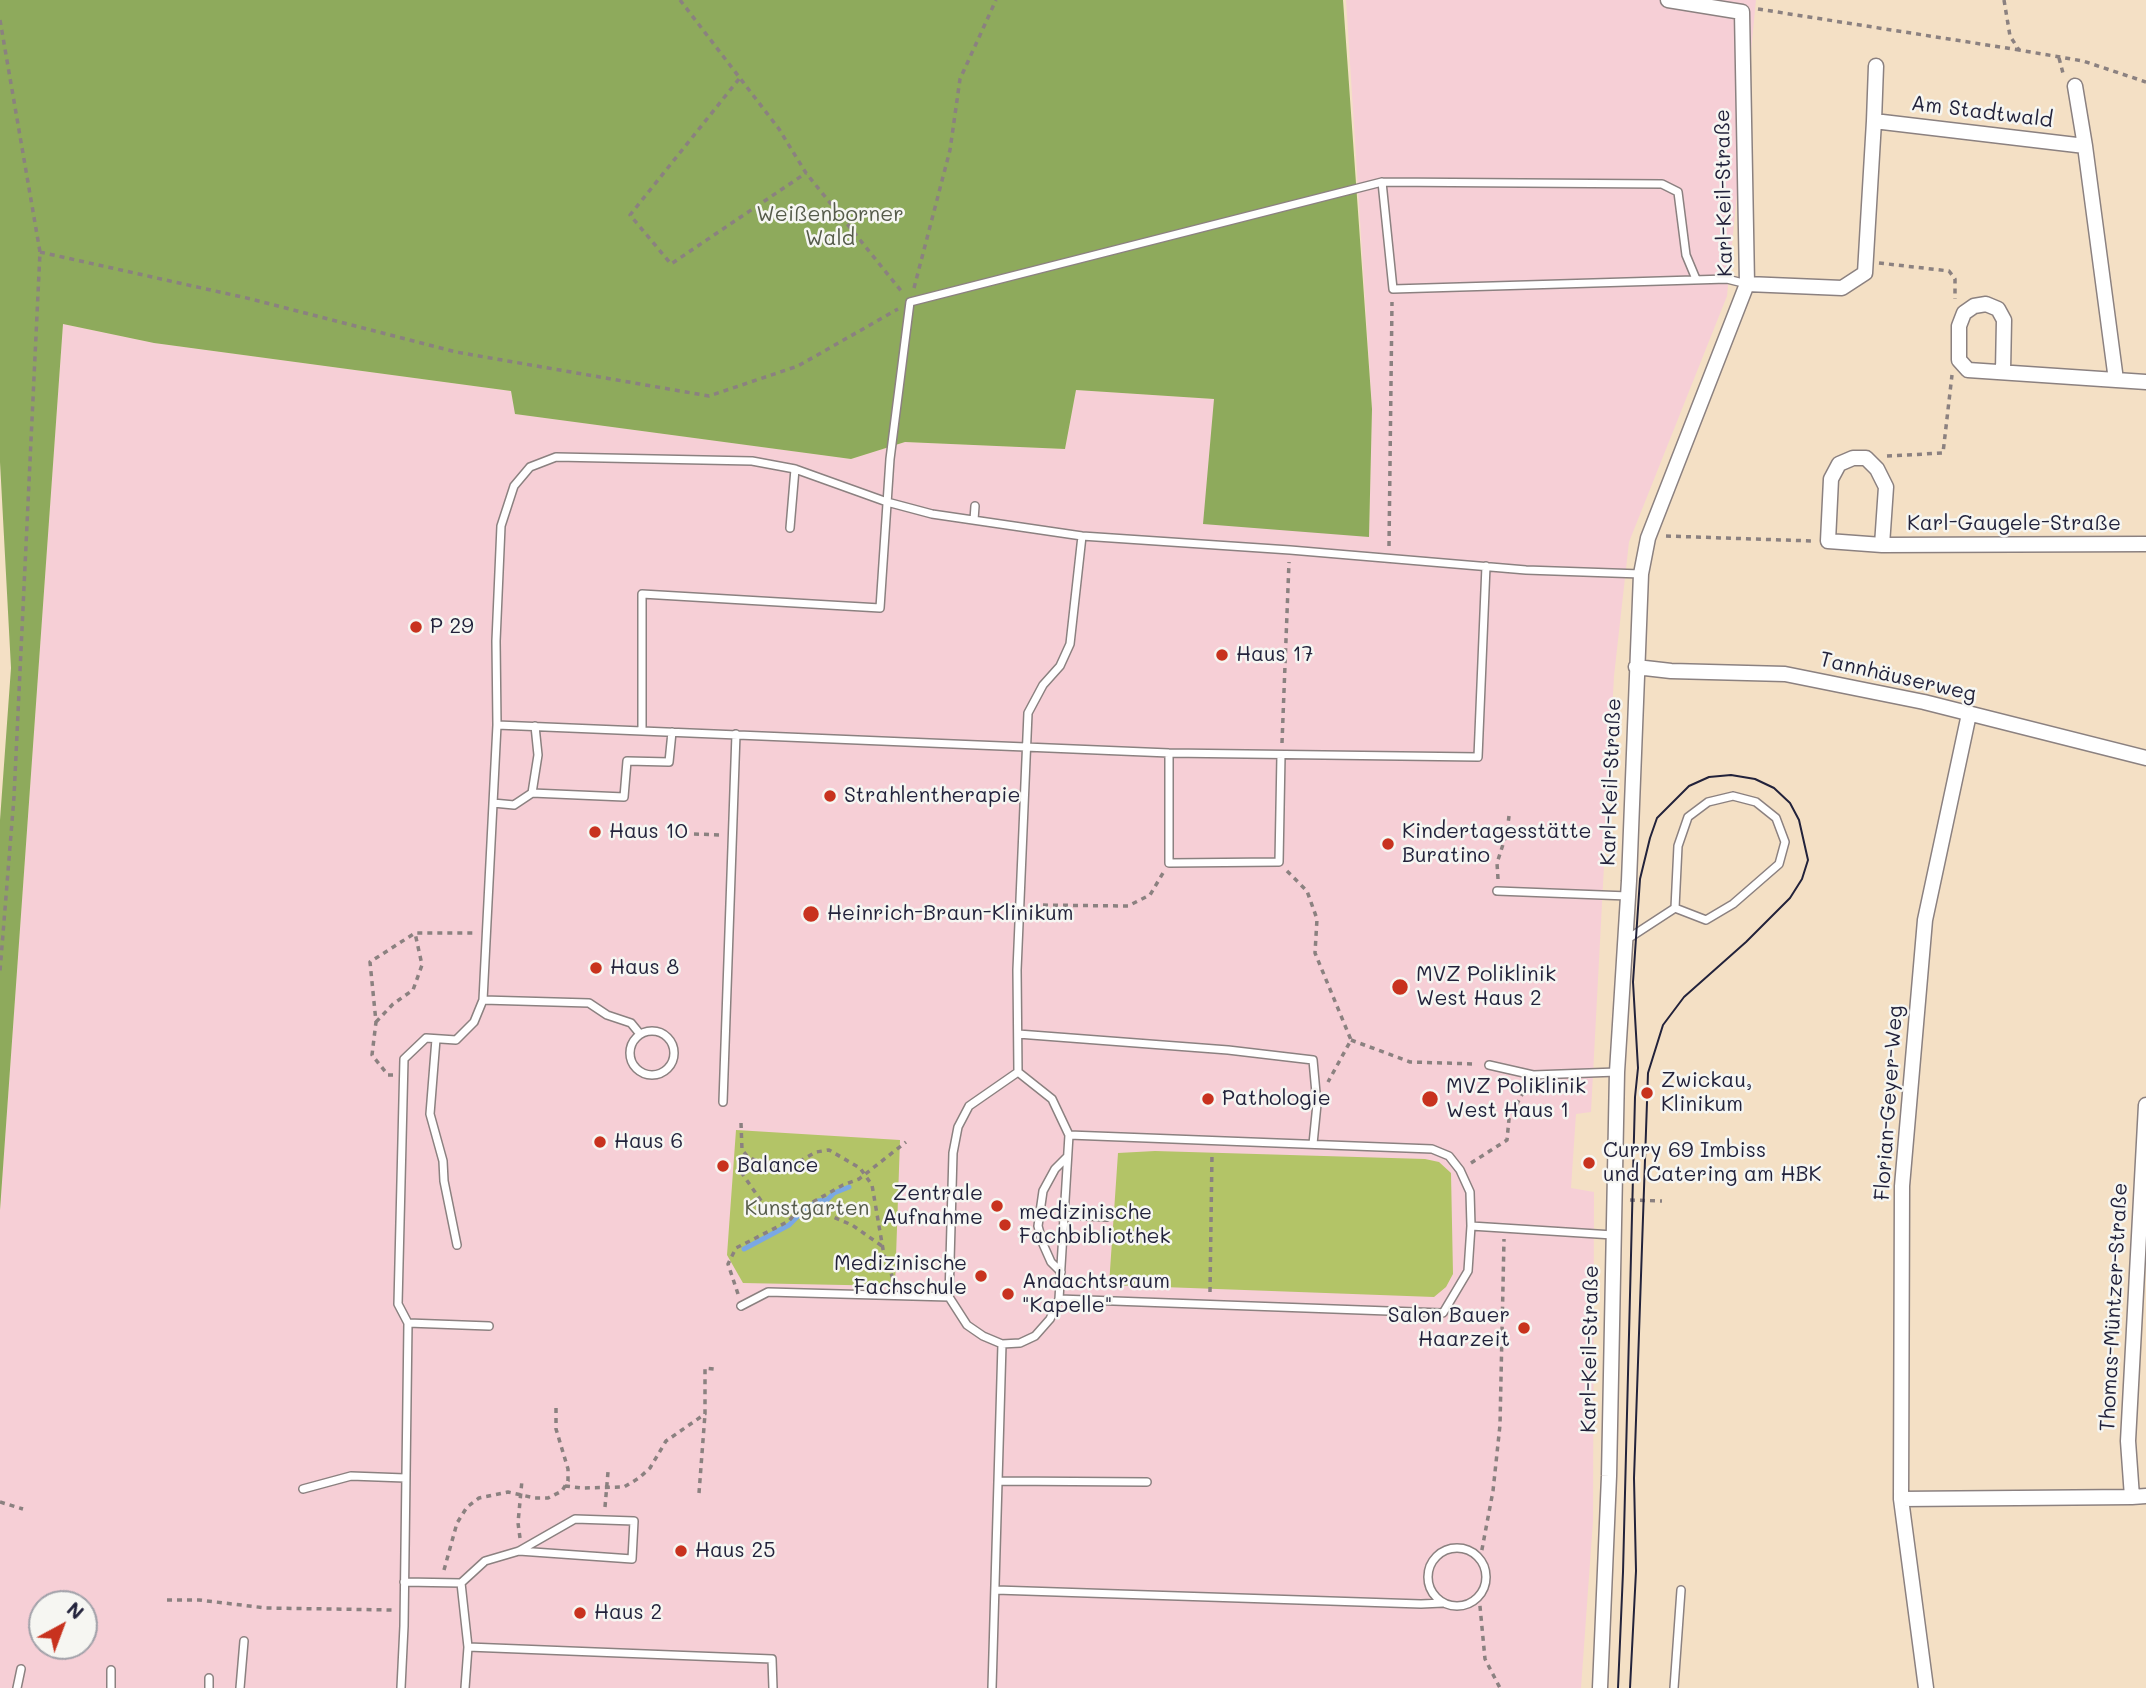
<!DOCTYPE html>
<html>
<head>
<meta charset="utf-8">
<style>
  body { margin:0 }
  #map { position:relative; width:2146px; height:1688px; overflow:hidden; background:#f4e0c5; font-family:Mali,sans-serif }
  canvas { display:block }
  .north { position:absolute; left:28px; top:1590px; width:70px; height:70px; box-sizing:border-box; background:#f6f6f2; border:2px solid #a1a1a9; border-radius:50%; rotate:41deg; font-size:19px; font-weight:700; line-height:28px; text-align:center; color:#22223b }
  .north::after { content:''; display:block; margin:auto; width:24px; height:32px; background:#c8321e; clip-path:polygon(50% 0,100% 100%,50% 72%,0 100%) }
</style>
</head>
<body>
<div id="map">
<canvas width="2146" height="1688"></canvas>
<div class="north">N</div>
</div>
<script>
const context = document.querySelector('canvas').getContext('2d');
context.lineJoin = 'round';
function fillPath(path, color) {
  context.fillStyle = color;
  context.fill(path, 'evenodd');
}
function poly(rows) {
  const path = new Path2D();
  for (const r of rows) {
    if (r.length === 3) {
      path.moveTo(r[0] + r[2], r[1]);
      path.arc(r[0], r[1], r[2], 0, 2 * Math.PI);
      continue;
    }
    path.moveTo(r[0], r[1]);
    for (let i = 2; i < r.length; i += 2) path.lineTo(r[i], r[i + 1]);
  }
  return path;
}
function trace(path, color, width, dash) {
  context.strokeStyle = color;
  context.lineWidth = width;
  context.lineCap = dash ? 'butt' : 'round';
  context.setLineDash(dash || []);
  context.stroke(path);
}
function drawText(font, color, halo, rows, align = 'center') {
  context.font = font + ' Mali,sans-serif';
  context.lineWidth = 5;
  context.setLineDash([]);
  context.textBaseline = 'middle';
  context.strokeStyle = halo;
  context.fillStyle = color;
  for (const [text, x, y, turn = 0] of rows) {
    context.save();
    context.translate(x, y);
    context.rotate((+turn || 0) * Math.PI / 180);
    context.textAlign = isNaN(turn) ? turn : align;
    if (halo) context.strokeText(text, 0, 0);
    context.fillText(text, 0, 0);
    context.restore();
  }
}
fillPath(poly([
  [1346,0,1756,0,1727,296,1629,542,1614,676,1591,1112,1576,1114,1571,1188,1594,1192,1593,1521,1581,1688,0,1688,0,1210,63,324,154,343,511,391,516,414,851,459,905,442,1065,449,1076,390,1215,399,1369,537,1372,409],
  [42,1604,84,1604,84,1646,42,1646]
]), '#f6cfd6');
fillPath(poly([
  [736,1130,900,1140,895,1286,743,1283,727,1255],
  [1155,1151,1425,1159,1439,1162,1451,1173,1453,1274,1446,1287,1434,1297,1109,1285,1118,1153]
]), '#b3c467');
fillPath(poly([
  [0,0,1343,0,1372,409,1369,537,1203,524,1214,399,1076,390,1065,449,905,442,851,459,515,414,511,391,154,343,63,324,0,1210,0,820,11,668,0,462]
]), '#8eaa5c');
trace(poly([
  [744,1249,789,1225,802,1212,818,1201,827,1200,834,1193,849,1187]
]), '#7aa8e3', 5);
const lane = poly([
  [1382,182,1393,289,1727,279,1747,284],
  [974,520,975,506],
  [790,528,795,469],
  [497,725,496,641,501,526,514,486,530,467,556,457,752,461,795,469,887,502,932,514,1082,536,1290,550,1526,570,1641,574],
  [642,731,1169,753,1478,757,1486,566],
  [1169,753,1169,863,1279,862,1281,755],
  [532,793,624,797,627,761,669,762,672,732],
  [1733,796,1756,802,1776,818,1785,842,1779,864,1733,904,1706,920,1675,908,1678,846,1688,817,1708,802,1733,796],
  [493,803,514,805,532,793,538,755,535,726],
  [1497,891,1628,896],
  [1626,940,1675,908],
  [483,1000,589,1003,607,1015,631,1023,640,1034],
  [652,1053,22],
  [1018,1034,1228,1050,1313,1060,1317,1104,1313,1144],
  [436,1039,430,1114,443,1161,444,1181,457,1245],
  [1489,1065,1533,1075,1617,1072],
  [1018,1072,1017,970,1028,713,1043,685,1060,666,1070,644,1082,536],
  [723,1102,736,734],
  [1064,1215,1107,1217],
  [1471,1226,1613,1235],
  [1061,1272,1051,1262,1043,1244,1038,1226,1043,1191,1055,1169,1067,1157],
  [1059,1299,1443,1313,1468,1271,1471,1226,1470,1192,1460,1170,1449,1156,1432,1149,1069,1135],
  [741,1306,768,1292,949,1297],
  [408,1323,489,1326],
  [1002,1344,983,1336,967,1325,949,1297,953,1153,958,1127,969,1106,1018,1072],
  [999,1481,1147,1482],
  [303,1489,351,1476,405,1478],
  [1457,1577,29],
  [404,1582,461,1583,468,1647,465,1688],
  [461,1583,485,1561,519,1551,575,1519,634,1521,632,1559,519,1551],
  [996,1590,1421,1604,1443,1603],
  [468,1647,772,1659,773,1688],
  [17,1688,21,1669],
  [111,1688,111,1670],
  [209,1688,209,1678],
  [240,1688,244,1641],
  [401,1688,404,1626,408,1323,398,1304,404,1059,426,1038,456,1040,474,1022,483,1000,497,725,642,731,642,594,880,608,890,459,910,302,1382,182,1662,184,1678,192,1686,255,1696,279],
  [992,1688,1002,1344,1020,1343,1035,1336,1050,1319,1059,1299,1069,1135,1052,1099,1018,1072],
  [1674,1688,1681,1590]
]);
const street = poly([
  [2075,86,2085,146],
  [1874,121,1876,66],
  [1747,284,1842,288,1865,273,1874,121,2085,146,2116,380],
  [2003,371,2004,320,1998,309,1986,304,1974,306,1964,313,1959,326,1959,360,1968,370,2146,382],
  [1882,545,1886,487,1877,469,1866,458,1853,458,1839,464,1831,479,1828,541,1882,545,2146,544],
  [1636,667,1671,671,1785,674,1924,702,2146,758],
  [2146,1105,2128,1441,2132,1497,2146,1496],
  [1901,1499,2132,1497],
  [1600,1688,1609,1476,1617,1072,1629,881,1641,574,1648,538,1747,284,1742,12,1668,0],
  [1926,1688,1901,1499,1902,1186,1925,920,1969,714]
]);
trace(lane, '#8b8180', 10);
trace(street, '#8b8180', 17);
trace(poly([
  [680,0,779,129,806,173,902,292],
  [2004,0,2010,36,2019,50,2083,61,2146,82],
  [1758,9,2019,50],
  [0,20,40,252,14,797,0,971],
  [2059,58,2064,77],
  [739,79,630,215,671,264,806,173],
  [40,252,251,299,456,352,709,396,798,366,898,309],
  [1879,263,1949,271,1955,279,1955,299],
  [914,288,950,150,960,79,996,0],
  [1887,456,1943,453,1952,375],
  [1666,536,1812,541],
  [1389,546,1392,302],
  [1282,743,1289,562],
  [694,834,722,835],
  [1287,871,1307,891,1317,919,1315,953,1351,1040,1328,1082],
  [1498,879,1497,863,1507,832,1509,816],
  [1033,905,1128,906,1150,895,1163,873],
  [376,1022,393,1004,413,990,422,965,415,933],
  [1351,1040,1410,1062,1476,1064],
  [393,1075,388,1075,372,1055,376,1022,370,962,415,933,474,933],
  [741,1123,742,1150,748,1157,764,1164,779,1166,795,1164,816,1152,829,1150,860,1168,872,1185,884,1255,895,1284],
  [1471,1163,1507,1140,1509,1119,1526,1087],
  [741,1172,762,1202,792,1218],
  [1630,1200,1662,1201],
  [807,1206,852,1225,882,1246],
  [1210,1292,1212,1153],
  [738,1294,728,1264,736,1248,789,1221,797,1211,843,1185,859,1179,906,1142],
  [565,1486,582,1488,624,1487,639,1478,650,1468,666,1441,705,1414,705,1368,714,1369],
  [699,1493,705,1414],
  [0,1502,23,1509],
  [605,1507,608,1472],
  [520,1538,518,1523,522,1480],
  [1480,1560,1493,1491,1500,1425,1504,1239],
  [444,1570,457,1523,467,1507,479,1498,508,1492,535,1498,548,1498,562,1491,568,1481,568,1469,556,1429,556,1405],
  [1479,1596,1485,1659,1500,1688],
  [167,1600,199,1600,266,1608,394,1610]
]), '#8b8180', 3.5, [5, 5]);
trace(lane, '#fff', 7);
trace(street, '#fff', 14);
trace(poly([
  [1618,1688,1623,1572,1635,1097,1638,1068,1633,982,1640,879,1650,838,1657,818,1689,786,1709,777,1731,775,1755,779,1774,788,1790,803,1799,820,1808,860,1802,879,1790,898,1746,942,1684,997,1663,1025,1648,1073,1634,1478,1636,1571,1630,1688]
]), '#22223b', 2);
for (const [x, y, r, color] of [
  [416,627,7,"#c8321e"],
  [1222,655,7,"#c8321e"],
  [830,796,7,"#c8321e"],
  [595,832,7,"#c8321e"],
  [1388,844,7,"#c8321e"],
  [811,914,9,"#c8321e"],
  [596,968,7,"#c8321e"],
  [1400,987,9,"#c8321e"],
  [1647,1093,7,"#c8321e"],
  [1208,1099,7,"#c8321e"],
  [1430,1099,9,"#c8321e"],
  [600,1142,7,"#c8321e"],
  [1589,1163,7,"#c8321e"],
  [723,1166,7,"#c8321e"],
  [997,1206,7,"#c8321e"],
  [1005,1225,7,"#c8321e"],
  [981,1276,7,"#c8321e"],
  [1008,1294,7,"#c8321e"],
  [1524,1328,7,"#c8321e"],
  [681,1551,7,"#c8321e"],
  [580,1613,7,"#c8321e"]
]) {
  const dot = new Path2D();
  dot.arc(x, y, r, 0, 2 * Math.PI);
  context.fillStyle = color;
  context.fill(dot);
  trace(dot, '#f6f6f2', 2.5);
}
drawText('21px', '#22223b', '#f6f6f2', [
  ["Am Stadtwald",1982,112,7],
  ["Karl-Keil-Straße",1724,193,-91],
  ["Karl-Gaugele-Straße",2014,524],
  ["Tannhäuserweg",1898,677,13],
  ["Karl-Keil-Straße",1611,782,-88],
  ["Florian-Geyer-Weg",1889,1103,-86],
  ["Thomas-Müntzer-Straße",2114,1307,-87],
  ["Karl-Keil-Straße",1590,1349,-89]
]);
drawText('21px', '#555b4a', '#f6f6f2', [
  ["Weißenborner",830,215],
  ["Wald",830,239],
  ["Kunstgarten",807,1209]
]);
drawText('21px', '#22223b', '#f6f6f2', [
  ["P 29",430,627],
  ["Haus 17",1236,655],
  ["Strahlentherapie",844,796],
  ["Haus 10",609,832],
  ["Kindertagesstätte",1402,832],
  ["Buratino",1402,856],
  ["Heinrich-Braun-Klinikum",827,914],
  ["Haus 8",610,968],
  ["MVZ Poliklinik",1416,975],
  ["West Haus 2",1416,999],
  ["Zwickau,",1661,1081],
  ["Klinikum",1661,1105],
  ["MVZ Poliklinik",1446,1087],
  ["West Haus 1",1446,1111],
  ["Pathologie",1222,1099],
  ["Haus 6",614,1142],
  ["Curry 69 Imbiss",1603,1151],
  ["und Catering am HBK",1603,1175],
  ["Balance",737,1166],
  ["Zentrale",983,1194,"right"],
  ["Aufnahme",983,1218,"right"],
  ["medizinische",1019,1213],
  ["Fachbibliothek",1019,1237],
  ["Medizinische",967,1264,"right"],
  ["Fachschule",967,1288,"right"],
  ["Andachtsraum",1022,1282],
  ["\"Kapelle\"",1022,1306],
  ["Salon Bauer",1510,1316,"right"],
  ["Haarzeit",1510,1340,"right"],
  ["Haus 25",695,1551],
  ["Haus 2",594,1613]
], 'left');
</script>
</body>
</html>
